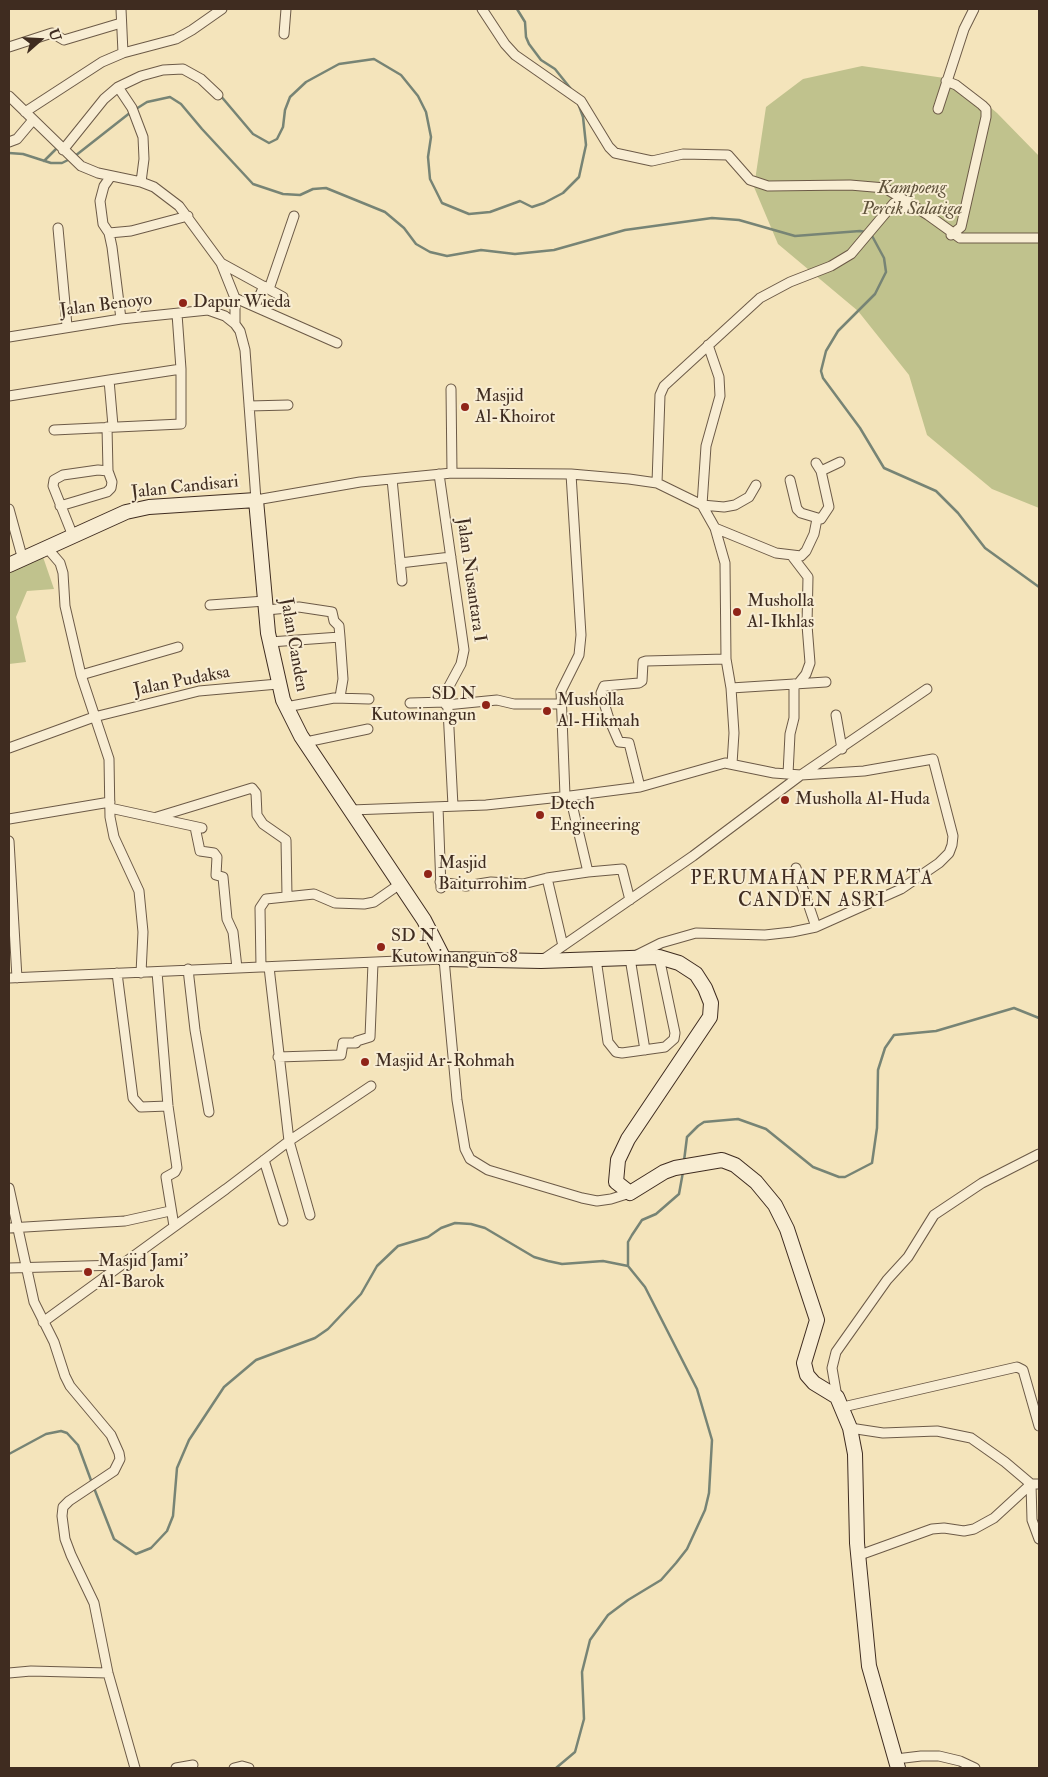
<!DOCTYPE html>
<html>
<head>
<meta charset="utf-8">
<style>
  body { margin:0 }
  #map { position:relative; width:1048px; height:1777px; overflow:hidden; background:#f4e4bb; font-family:"IM FELL Double Pica",serif }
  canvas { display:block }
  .frame { position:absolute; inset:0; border:10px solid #3f2c20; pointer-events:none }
  .north { position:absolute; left:15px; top:15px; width:50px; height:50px; -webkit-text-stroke:4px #f8edd3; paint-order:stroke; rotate:71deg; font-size:14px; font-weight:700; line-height:20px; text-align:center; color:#3f2c20 }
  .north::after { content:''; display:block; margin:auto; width:18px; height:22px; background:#3f2c20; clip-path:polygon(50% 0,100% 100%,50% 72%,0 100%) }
</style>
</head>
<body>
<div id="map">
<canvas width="1048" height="1777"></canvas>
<div class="frame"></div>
<div class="north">U</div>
</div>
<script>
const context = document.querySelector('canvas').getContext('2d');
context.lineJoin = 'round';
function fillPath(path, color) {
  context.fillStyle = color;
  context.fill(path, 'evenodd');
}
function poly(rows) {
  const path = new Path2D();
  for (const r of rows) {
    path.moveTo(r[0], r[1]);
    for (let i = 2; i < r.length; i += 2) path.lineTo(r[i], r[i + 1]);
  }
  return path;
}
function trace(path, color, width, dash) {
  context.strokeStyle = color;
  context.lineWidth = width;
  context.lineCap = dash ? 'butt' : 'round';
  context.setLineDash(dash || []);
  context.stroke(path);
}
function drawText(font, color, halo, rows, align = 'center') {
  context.font = font + ' "IM FELL Double Pica",serif';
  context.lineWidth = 4;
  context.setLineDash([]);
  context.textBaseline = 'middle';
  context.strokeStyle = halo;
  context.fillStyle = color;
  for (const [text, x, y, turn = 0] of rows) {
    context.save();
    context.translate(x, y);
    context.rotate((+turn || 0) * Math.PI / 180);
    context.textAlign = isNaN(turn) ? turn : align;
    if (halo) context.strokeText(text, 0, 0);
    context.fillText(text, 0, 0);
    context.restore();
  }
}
fillPath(poly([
  [862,66,958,80,997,113,1039,156,1039,508,992,489,927,435,909,375,858,311,778,244,754,187,766,107,803,79],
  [43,557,54,589,27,591,16,617,26,662,9,664,9,569]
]), '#c0c28d');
trace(poly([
  [517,9,525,22,526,37,529,44,541,60,555,69,571,89],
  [168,66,179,66],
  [220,95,253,134,269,143,277,139,283,127,285,110,290,97,306,82,339,64,374,59,401,75,418,96,426,112,431,137,428,157,430,179,442,203,469,214,490,212,520,201,532,207,544,203,563,193,579,177,586,145,583,117,578,103],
  [136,109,147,102,170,97,181,104,202,129,253,184,283,194,300,195,313,189,326,188,385,212,404,228,416,244,430,252,447,256,481,250,515,254,554,250,625,230,712,218,739,220,795,236,860,231,866,232],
  [9,153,23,154,51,163,62,163,70,159],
  [75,156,131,112],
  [44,161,58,147],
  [871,234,884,258,886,272,875,294,838,331,826,351,821,371,823,378,860,428,884,468,936,491,958,513,985,548,1039,587],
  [684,1161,687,1137,698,1126,704,1122,738,1119,766,1129,813,1167,839,1177,845,1177,872,1163,877,1128,878,1070,885,1048,894,1035,936,1031,1014,1008,1039,1018],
  [628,1266,628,1242,632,1235,642,1220,656,1214,679,1194,683,1172],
  [9,1454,46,1434,61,1431,67,1433,78,1445,92,1483],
  [94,1488,114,1539,136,1554,151,1548,167,1531,173,1516,177,1468,189,1440,224,1387,256,1360,315,1338,328,1329,361,1294,377,1266,398,1246,428,1237,441,1228,455,1223,471,1224,485,1228,534,1257,548,1261,562,1264,603,1261,628,1266,645,1287,697,1389,712,1440,709,1493,705,1510,687,1549,676,1563,661,1580,628,1600,608,1615,590,1640,582,1672,584,1719,575,1752,556,1768]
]), '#778475', 2.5);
const street = poly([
  [121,9,123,53],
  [482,9,505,44,515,55,581,101,609,147,615,153,652,161,683,154,728,155,750,180,768,186,850,185,885,188,928,215,960,238,1039,238],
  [284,34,286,9],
  [9,47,52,33,64,40,121,23],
  [946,81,956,85,982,105,986,109,986,117,961,227,951,235],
  [118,87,132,108,143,137,144,159,141,182],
  [9,96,81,166,98,173,141,182,154,187,179,206,221,263,235,298,235,324],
  [938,109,964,29,974,9],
  [25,112,102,62,123,53,176,39,192,30,222,9],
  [9,142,17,139,33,120],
  [63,150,104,99,118,87,141,76,163,70,183,69,201,79,218,95],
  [111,176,104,186,100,201,103,224,109,233,112,247,121,319],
  [58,228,67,326],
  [109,233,131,231,188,216],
  [221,263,283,297],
  [269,289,294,216],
  [235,298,337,343],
  [255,306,264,286],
  [9,337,121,319,208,310,225,316,235,324,240,331,245,350,256,500,360,482,452,473,571,474,629,479,657,483,702,505,715,528,725,563,726,659,731,688,734,733,732,764],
  [708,345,719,377,720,396,706,446,702,505,724,507,735,505,749,497,756,485],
  [451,389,452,473],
  [9,396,109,380],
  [249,406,288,405],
  [113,426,109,380,181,369],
  [54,430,181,424,181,369,177,314],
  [821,471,840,462],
  [439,474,464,650,461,664,447,690,453,806],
  [392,479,402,581],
  [790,480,797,509,801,513,821,519,829,507,821,471,816,463],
  [657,483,660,395,664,386,760,298,790,282,831,266,851,254,894,203,911,210],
  [60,506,107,492,111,488,112,482,108,471],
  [9,509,23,560],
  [715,528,776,553,801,556,806,551,814,534,817,519],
  [73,536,53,486,54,480,63,475,98,470,108,471,107,427],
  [48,549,60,563,63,573,65,606,81,675,109,759,110,817,114,837,139,891,143,932,141,973],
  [792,556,808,577,807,625,810,663,806,674,798,684],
  [400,563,451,557],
  [210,605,265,601],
  [266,610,299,607,332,612,334,621,339,626,340,637,343,679,340,697],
  [270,642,340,637],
  [81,675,178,647],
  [731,688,826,682],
  [410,703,446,702],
  [446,705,497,700,514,704,560,704],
  [286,707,334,698,369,699],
  [836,715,842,749],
  [306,742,368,729],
  [9,748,94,717,179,696,199,691,278,684],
  [788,774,790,734,794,718,794,684],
  [640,787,629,743,619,742,609,719,601,693,604,686,639,683,642,681,643,662,646,661,726,659],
  [565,796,561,691,579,655,581,635,571,474],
  [438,807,441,888],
  [110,808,202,828],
  [351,810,486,805,570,796,640,787,725,763,774,773,801,775,864,771,933,759,953,836,952,845,949,853,939,863,901,889,816,927,792,932,765,935,696,933,661,943,635,956],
  [157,817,252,788,256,793,257,815,263,824,286,840,287,896],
  [9,819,110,802],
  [195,827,200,851,214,853,217,857,216,875,223,877,227,919,233,932,237,968],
  [9,841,17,978],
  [796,868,816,927],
  [588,872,622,869,630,900],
  [440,882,466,886,491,882,523,884,547,878],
  [563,946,547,878,588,872,570,796],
  [630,958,645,1050],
  [596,959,608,1042,616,1052,622,1053,665,1047,674,1039,675,1033,659,957],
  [541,961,693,856,801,775,927,689],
  [261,967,260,908,266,899,314,894,335,903,364,904,374,902,400,884],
  [269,967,289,1141,310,1215],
  [188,969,195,1030,209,1112],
  [157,972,168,1106,177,1168,175,1172,166,1177,174,1226],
  [117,973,133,1098,141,1107,168,1106],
  [9,978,444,959,457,1100,465,1149,470,1159,488,1170,582,1198,597,1201,611,1199,630,1193],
  [278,1057,341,1055,343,1043,356,1043,357,1041,370,1037,373,963],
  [264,1160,283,1221],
  [9,1188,34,1302,54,1342,65,1376,70,1386,111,1435,119,1453,120,1459,114,1471,69,1501,63,1507,62,1516,65,1539,71,1555,94,1603,108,1673,135,1768],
  [9,1228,125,1221,170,1211],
  [9,1268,120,1265],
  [43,1322,226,1189,289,1141,371,1086],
  [837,1397,832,1368,836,1352,887,1280,908,1257,934,1215,982,1183,1039,1154],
  [843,1407,1017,1367,1023,1370,1039,1426],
  [850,1428,883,1433,937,1431,971,1438,1005,1462,1031,1484,1032,1520,1039,1539],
  [857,1556,932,1529,944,1528,964,1531,974,1529,994,1518,1031,1484,1039,1484],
  [9,1673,31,1671,108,1673],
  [896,1759,921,1756,939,1756,960,1761,975,1768],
  [176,1768,193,1765],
  [234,1768,242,1766,249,1768]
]);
const secondary = poly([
  [9,565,126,512,149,507,256,500,268,633,283,700,301,736,424,920,444,959,541,961,659,957,679,963,696,974,705,988,711,1003,710,1017,628,1139,618,1160,616,1182,630,1193,664,1172,675,1168,722,1160,735,1165,756,1182,775,1205,787,1229,817,1320,804,1363,807,1375,814,1383,837,1397,850,1428,855,1454,857,1543,869,1666,898,1768]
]);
trace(street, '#6c5a47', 11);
trace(secondary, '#3f2c20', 16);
trace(street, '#f8edd3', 9);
trace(secondary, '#f8edd3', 14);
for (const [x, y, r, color] of [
  [183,303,5,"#8f2418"],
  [465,407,5,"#8f2418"],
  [737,612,5,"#8f2418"],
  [486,705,5,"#8f2418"],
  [547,711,5,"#8f2418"],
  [785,800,5,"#8f2418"],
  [540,815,5,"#8f2418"],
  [428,874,5,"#8f2418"],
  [381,947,5,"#8f2418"],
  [365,1062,5,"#8f2418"],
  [88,1272,5,"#8f2418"]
]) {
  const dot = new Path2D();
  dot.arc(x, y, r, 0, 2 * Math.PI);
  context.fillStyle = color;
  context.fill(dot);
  trace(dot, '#f8edd3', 2);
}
drawText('italic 18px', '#5f523b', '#f8edd3', [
  ["Kampoeng",912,189],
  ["Percik Salatiga",912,210]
]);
drawText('18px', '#3f2c20', '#f8edd3', [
  ["Dapur Wieda",193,303],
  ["Masjid",475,397],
  ["Al-Khoirot",475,418],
  ["Musholla",747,602],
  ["Al-Ikhlas",747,623],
  ["SD N",476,695,"right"],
  ["Kutowinangun",476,716,"right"],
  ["Musholla",557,701],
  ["Al-Hikmah",557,722],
  ["Musholla Al-Huda",795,800],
  ["Dtech",550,805],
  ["Engineering",550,826],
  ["Masjid",438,864],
  ["Baiturrohim",438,885],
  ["SD N",391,937],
  ["Kutowinangun 08",391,958],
  ["Masjid Ar-Rohmah",375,1062],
  ["Masjid Jami'",98,1262],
  ["Al-Barok",98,1283]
], 'left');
drawText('18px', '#3f2c20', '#f8edd3', [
  ["Jalan Benoyo",106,306,-7],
  ["Jalan Candisari",185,488,-6],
  ["Jalan Nusantara I",470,580,82],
  ["Jalan Canden",293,645,80],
  ["Jalan Pudaksa",182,682,-11]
]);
context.letterSpacing = '1px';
drawText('19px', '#3f2c20', '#f8edd3', [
  ["PERUMAHAN PERMATA",812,880],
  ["CANDEN ASRI",812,902]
]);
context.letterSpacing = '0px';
</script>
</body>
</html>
